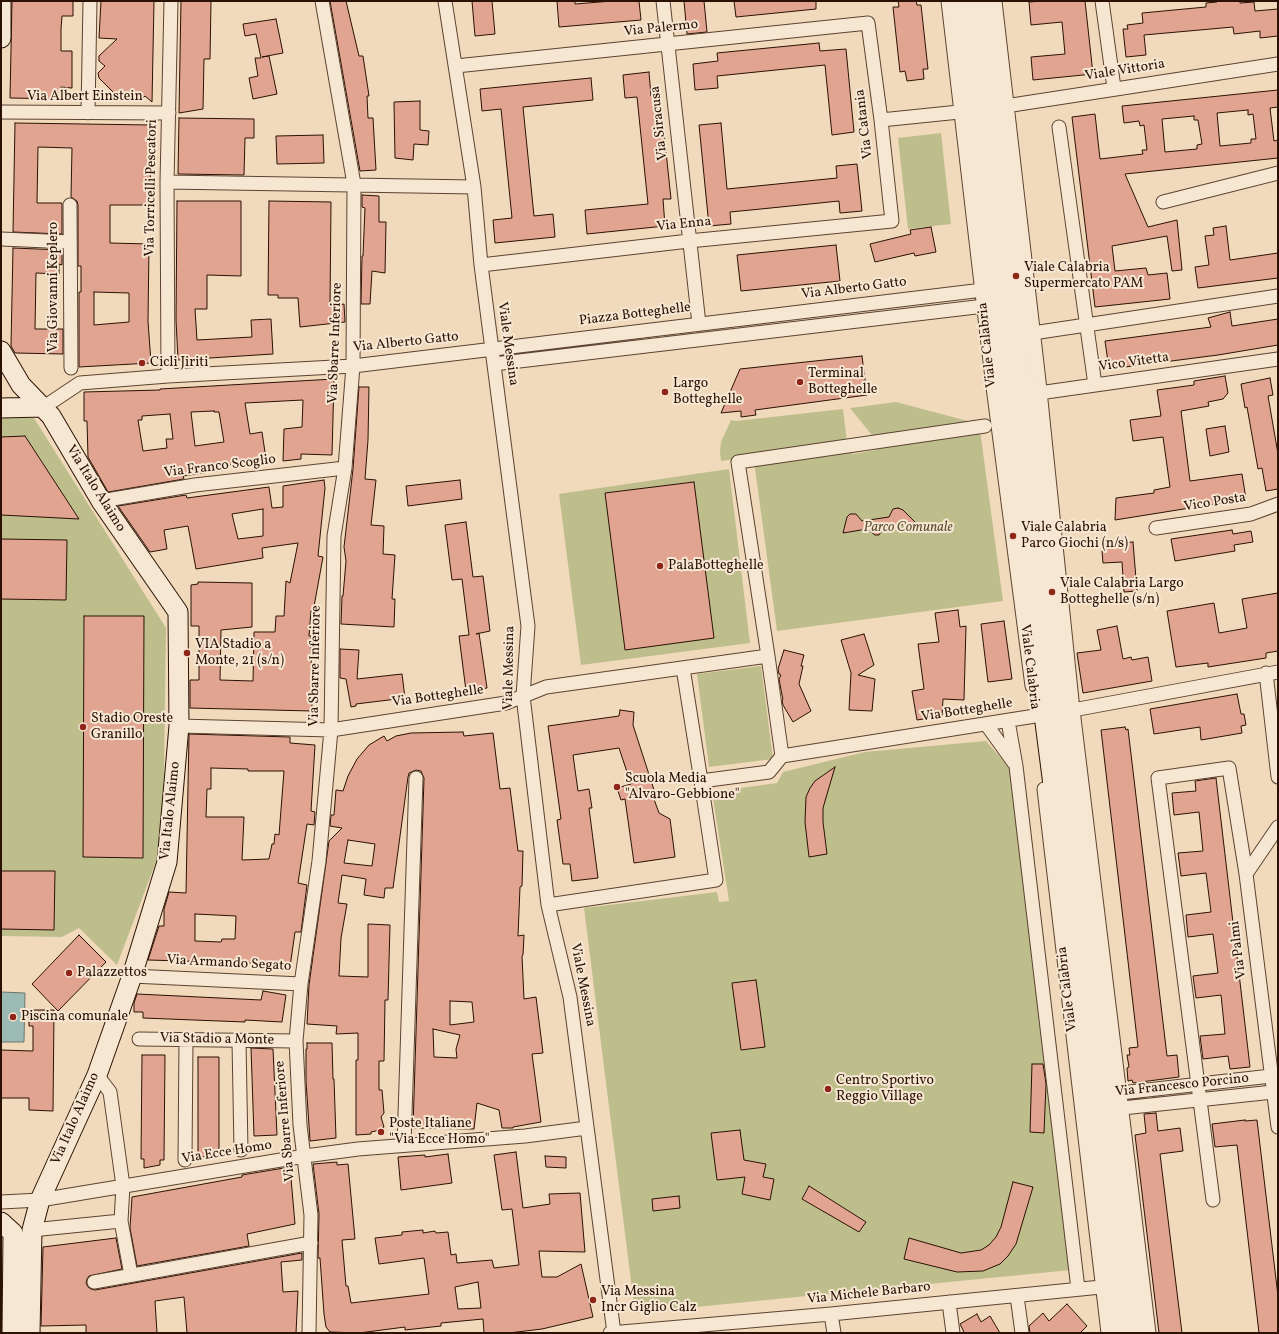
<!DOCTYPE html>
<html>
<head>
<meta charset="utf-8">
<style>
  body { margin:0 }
  #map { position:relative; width:1279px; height:1334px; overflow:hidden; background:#f1dabb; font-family:Vollkorn,serif }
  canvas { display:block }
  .frame { position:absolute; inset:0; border:2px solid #2b1103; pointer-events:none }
</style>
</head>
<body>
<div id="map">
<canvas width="1279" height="1334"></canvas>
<div class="frame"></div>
</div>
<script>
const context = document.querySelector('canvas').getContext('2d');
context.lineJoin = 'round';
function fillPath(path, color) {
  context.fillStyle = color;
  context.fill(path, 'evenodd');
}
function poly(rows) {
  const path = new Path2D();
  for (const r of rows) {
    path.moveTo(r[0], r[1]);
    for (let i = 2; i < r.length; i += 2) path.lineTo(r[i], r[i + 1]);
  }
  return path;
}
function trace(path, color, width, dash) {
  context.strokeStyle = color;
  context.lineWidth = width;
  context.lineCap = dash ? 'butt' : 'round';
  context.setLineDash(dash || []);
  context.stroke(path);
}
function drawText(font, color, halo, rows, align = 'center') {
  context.font = font + ' Vollkorn,serif';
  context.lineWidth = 4;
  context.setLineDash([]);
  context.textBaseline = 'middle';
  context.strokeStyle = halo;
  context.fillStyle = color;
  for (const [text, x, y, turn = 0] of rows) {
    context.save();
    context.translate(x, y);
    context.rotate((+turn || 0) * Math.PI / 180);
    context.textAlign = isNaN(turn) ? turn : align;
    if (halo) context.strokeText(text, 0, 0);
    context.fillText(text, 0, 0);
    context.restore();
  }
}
fillPath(poly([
  [941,133,951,224,908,229,898,138],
  [896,402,979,424,875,439,850,408],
  [843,409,847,443,721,461,720,451,721,442,731,420,736,421],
  [1,418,34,418,166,628,163,843,117,965,79,928,62,937,1,936],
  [980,430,1003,601,777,631,754,461,846,449,853,454,876,450,882,442],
  [729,469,750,643,581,665,559,494],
  [761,666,773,759,709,767,697,674],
  [986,741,1014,773,1071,1270,635,1313,584,908,717,892,719,902,729,901,712,792,777,783,783,772,865,752]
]), '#bebe8d');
const water = poly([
  [1,992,25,993,24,1042,1,1042,1,992]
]);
fillPath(water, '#9bbab3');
trace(water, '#6e766d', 1);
const building = poly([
  [12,1,73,1,73,16,62,16,61,29,61,51,72,51,72,88,61,87,61,99,10,98,12,1],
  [101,1,154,1,152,102,145,96,138,102,131,94,122,101,99,78,98,73,105,66,99,61,99,56,117,39,99,38,101,1],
  [181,1,211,1,210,59,204,59,203,109,179,113,181,1],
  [330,1,346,1,359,56,363,56,369,96,367,96,368,118,373,118,376,170,360,171,330,1],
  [472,1,492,1,495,34,475,36,472,1],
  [557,1,575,1,575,4,612,1,639,1,641,20,559,27,557,1],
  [684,1,704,1,707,32,687,34,684,1],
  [734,1,816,1,816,9,736,17,734,1],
  [898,1,916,1,917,5,921,5,928,69,923,69,924,79,907,81,905,71,900,72,893,7,899,7,898,1],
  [1043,1,1085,1,1093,74,1033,80,1031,57,1065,54,1062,22,1031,25,1029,2,1043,1],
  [1217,1,1240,1,1240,3,1254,2,1255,11,1278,9,1278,36,1260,38,1260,31,1234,34,1233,27,1144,35,1146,55,1126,57,1123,29,1128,29,1127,25,1143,23,1142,13,1206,7,1206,3,1217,2,1217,1],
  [276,19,283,53,262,57,269,56,277,94,253,99,249,78,258,76,255,58,261,58,256,34,245,36,243,24,276,19],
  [819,43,820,51,846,49,854,132,832,135,825,65,717,76,718,88,695,90,693,64,718,61,717,53,819,43],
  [649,72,651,96,660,95,671,199,663,199,665,226,587,234,585,210,648,204,637,97,625,98,623,75,649,72],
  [591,78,593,100,523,107,534,216,553,214,555,237,495,243,493,220,512,218,501,109,482,111,480,89,591,78],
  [1278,90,1278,107,1270,108,1274,141,1278,140,1278,158,1125,174,1148,227,1177,220,1182,270,1172,271,1167,236,1112,246,1115,271,1146,268,1148,275,1167,273,1170,299,1095,307,1072,117,1095,114,1100,159,1143,154,1142,150,1147,150,1144,125,1140,126,1139,121,1124,123,1122,106,1278,90],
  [1248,110,1248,115,1253,114,1256,139,1251,139,1251,143,1220,146,1217,113,1248,110],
  [1194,116,1194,120,1198,120,1202,144,1197,145,1197,149,1165,152,1162,119,1194,116],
  [420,101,420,130,429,131,428,145,414,144,413,160,395,158,394,102,420,101],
  [179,118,254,119,254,138,245,138,244,175,178,174,179,118],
  [15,123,151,125,150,205,110,205,110,243,149,244,148,321,151,363,79,367,79,292,81,292,81,266,78,266,78,205,77,201,71,197,72,148,38,147,37,203,62,203,62,234,13,232,15,123],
  [94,292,129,293,129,322,94,325,94,292],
  [721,123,727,189,837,178,836,166,857,164,862,211,840,213,839,201,761,209,730,212,731,224,709,226,699,125,721,123],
  [323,135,324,163,277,164,276,136,323,135],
  [362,195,379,196,379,222,386,222,385,273,372,271,370,304,361,304,362,256,363,256,365,208,362,207,362,195],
  [177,201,241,201,241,276,207,275,207,309,195,309,197,340,252,337,251,320,271,319,273,354,178,360,176,320,177,201],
  [269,201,331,202,330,306,344,304,345,322,300,327,298,298,278,298,278,295,268,295,269,201],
  [1226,226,1230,260,1278,253,1278,278,1198,288,1195,267,1209,265,1205,236,1214,235,1213,228,1226,226],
  [931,227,936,252,915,256,914,253,875,262,870,244,911,234,910,230,931,227],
  [836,245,840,281,741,291,737,255,836,245],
  [13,248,62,250,62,265,59,264,59,274,36,273,35,329,63,329,63,354,15,353,11,346,13,248],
  [1230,312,1232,326,1278,319,1278,345,1218,355,1109,369,1105,341,1211,327,1208,318,1230,312],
  [862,356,867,395,755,410,756,415,741,417,741,411,721,413,740,369,862,356],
  [1225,376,1228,393,1223,399,1208,402,1209,406,1181,411,1190,481,1242,474,1246,499,1115,520,1116,498,1154,493,1154,490,1170,487,1163,437,1133,441,1130,420,1161,416,1157,390,1194,385,1194,381,1225,376],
  [1270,378,1273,395,1268,396,1278,454,1278,489,1266,491,1262,468,1258,469,1247,407,1245,408,1241,384,1270,378],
  [334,379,332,455,301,454,301,459,283,461,284,429,302,427,303,400,245,403,250,434,262,432,266,459,222,466,222,470,183,476,184,479,108,492,88,457,87,421,84,421,84,392,160,390,160,389,334,379],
  [214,411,214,412,219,412,224,442,195,446,191,412,214,411],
  [170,414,173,439,166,439,167,448,143,451,138,420,142,420,142,416,170,414],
  [359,387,369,387,368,440,365,479,376,480,371,525,384,526,383,554,395,555,392,599,395,599,394,627,341,624,342,596,343,596,346,561,344,547,353,469,359,387],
  [1225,426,1229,452,1210,456,1206,429,1225,426],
  [25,436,79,519,1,515,1,437,25,436],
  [324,480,325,488,318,556,323,557,313,612,311,611,309,636,311,636,312,711,190,708,190,680,199,680,199,626,191,626,191,585,198,584,198,582,252,583,252,627,221,630,220,680,253,681,254,632,275,632,276,616,284,616,286,581,290,583,298,543,262,548,263,558,196,569,188,526,164,530,167,549,150,552,118,506,186,495,187,498,269,487,272,508,283,507,283,486,324,480],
  [263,509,263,536,238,539,232,514,263,509],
  [460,480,462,499,408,506,406,486,460,480],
  [694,482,714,638,625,650,605,493,694,482],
  [898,508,903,510,916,523,885,527,886,524,879,535,875,535,867,529,843,533,847,517,850,514,856,514,862,521,889,517,893,509,898,508],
  [466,522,473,577,483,576,490,631,476,634,479,633,487,688,466,691,459,636,469,635,462,579,452,580,445,525,466,522],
  [1232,530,1233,534,1251,531,1253,542,1234,545,1235,551,1175,561,1171,539,1232,530],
  [1,539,67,540,66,600,1,599,1,539],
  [1133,542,1137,591,1124,592,1122,562,1103,563,1102,551,1105,551,1105,544,1133,542],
  [1278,593,1278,651,1266,653,1266,658,1208,667,1208,663,1176,667,1167,611,1214,603,1219,633,1247,628,1242,599,1278,593],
  [958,610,960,627,966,626,964,700,943,699,942,716,917,720,912,691,924,689,918,644,939,642,935,613,958,610],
  [84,616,144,616,143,858,83,857,84,616],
  [1004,621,1012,679,988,682,981,624,1004,621],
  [1117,626,1123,659,1131,657,1132,660,1148,657,1152,681,1083,693,1077,653,1101,650,1097,630,1117,626],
  [864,634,874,665,858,675,875,679,872,711,849,710,851,673,841,640,864,634],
  [340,649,359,650,357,679,402,674,405,698,356,704,356,706,351,707,346,679,340,678,340,649],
  [784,650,804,655,801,666,803,666,799,684,811,711,793,722,783,705,782,700,783,699,782,695,779,679,781,675,779,674,778,669,784,650],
  [1237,694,1241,714,1244,714,1246,725,1241,726,1242,733,1201,740,1200,727,1154,734,1150,709,1237,694],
  [620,710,634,712,633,725,654,790,651,791,659,813,670,819,675,857,634,863,625,799,621,800,617,788,631,784,619,748,573,755,578,791,589,789,592,808,589,808,598,878,572,881,570,864,563,864,557,820,561,819,548,726,619,716,620,710],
  [1125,727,1126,730,1128,729,1167,1056,1177,1055,1179,1077,1133,1083,1132,1080,1128,1081,1127,1068,1129,1067,1127,1055,1130,1055,1129,1048,1138,1047,1101,730,1125,727],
  [463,732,464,736,493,733,500,789,510,788,518,851,523,851,522,886,520,887,518,936,524,935,523,955,522,956,524,999,536,997,543,1053,532,1054,541,1122,513,1127,513,1128,502,1128,499,1110,477,1103,474,1129,413,1128,424,778,421,771,416,770,409,773,408,777,393,888,385,888,384,898,364,895,366,879,342,875,338,903,347,904,341,938,339,976,368,977,368,924,390,925,388,1000,385,1000,384,1061,379,1061,379,1090,382,1090,384,1113,381,1117,384,1127,380,1130,371,1132,371,1134,356,1135,356,1060,358,1060,358,1033,336,1034,337,1026,307,1024,309,985,329,841,342,828,330,826,331,815,334,815,336,790,343,791,348,776,357,759,369,745,384,736,387,741,396,736,411,733,463,732],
  [348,840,375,844,372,866,344,863,348,840],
  [450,1001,472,1002,474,1022,450,1025,450,1001],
  [433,1029,460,1035,456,1049,457,1058,434,1057,433,1029],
  [189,734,290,737,290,743,315,745,311,811,315,812,314,825,307,824,298,883,307,885,301,932,295,932,290,967,251,963,148,960,159,926,164,926,164,909,169,892,186,893,189,734],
  [211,768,248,769,248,771,284,771,279,835,275,834,274,844,272,844,269,859,242,860,244,817,206,817,207,789,211,789,211,768],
  [195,914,236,916,235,939,222,939,221,942,195,941,195,914],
  [835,767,823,808,823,822,827,854,809,857,805,822,806,797,810,788,815,781,835,767],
  [1216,778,1250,1067,1230,1069,1228,1056,1203,1059,1200,1036,1225,1034,1221,995,1196,998,1193,976,1218,973,1213,934,1188,937,1186,915,1211,912,1206,873,1181,876,1178,853,1203,851,1199,812,1174,815,1172,793,1196,791,1195,781,1216,778],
  [1,871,55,871,54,930,1,929,1,871],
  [79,935,106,962,58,1011,32,984,79,935],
  [756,980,765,1047,741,1050,732,983,756,980],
  [263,991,286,995,282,1022,245,1020,245,1022,143,1018,143,1012,134,1012,134,1003,137,994,261,1000,263,991],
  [29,1010,54,1010,53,1111,29,1110,29,1098,1,1098,1,1050,33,1051,33,1026,29,1026,29,1010],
  [307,1043,332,1043,333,1079,334,1079,336,1138,310,1141,306,1081,306,1049,307,1049,307,1043],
  [251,1048,273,1049,277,1135,254,1136,251,1048],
  [142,1055,165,1055,164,1160,160,1160,160,1165,144,1168,144,1159,141,1159,142,1055],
  [198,1057,219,1057,219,1154,198,1158,198,1057],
  [1032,1064,1043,1064,1046,1084,1044,1133,1030,1132,1032,1064],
  [1156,1113,1158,1131,1180,1128,1183,1151,1160,1154,1182,1333,1159,1333,1135,1135,1146,1133,1144,1114,1156,1113],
  [1245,1120,1245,1121,1257,1120,1278,1296,1278,1333,1259,1333,1237,1145,1215,1147,1212,1124,1245,1120],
  [740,1130,744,1160,766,1164,763,1177,774,1179,770,1200,742,1194,745,1177,717,1180,711,1133,740,1130],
  [516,1152,523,1208,550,1204,549,1194,580,1193,585,1252,539,1251,542,1277,557,1277,581,1264,593,1317,542,1329,509,1333,484,1333,483,1319,441,1323,441,1326,405,1330,405,1327,359,1333,330,1332,326,1327,324,1314,320,1258,318,1258,319,1214,313,1164,337,1162,337,1165,348,1164,355,1239,342,1240,346,1286,348,1286,351,1303,429,1294,424,1258,379,1264,375,1238,402,1235,402,1232,423,1230,423,1233,435,1231,436,1233,448,1232,451,1255,456,1254,457,1263,492,1260,494,1268,519,1265,512,1209,502,1210,494,1155,516,1152],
  [478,1282,481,1308,458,1309,455,1287,478,1282],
  [448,1154,452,1183,401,1190,398,1157,425,1155,425,1157,448,1154],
  [545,1156,566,1157,566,1168,546,1167,545,1156],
  [290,1167,295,1224,247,1234,249,1246,137,1266,130,1228,132,1197,242,1177,242,1175,290,1167],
  [1013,1182,1033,1187,1016,1244,1008,1256,1000,1264,983,1271,957,1272,904,1259,909,1238,961,1253,981,1250,989,1245,996,1237,1001,1227,1013,1182],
  [809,1186,866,1222,859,1232,802,1199,809,1186],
  [679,1196,680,1208,653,1211,652,1199,679,1196],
  [116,1238,122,1269,89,1276,87,1279,86,1283,88,1287,91,1289,95,1290,302,1253,302,1260,281,1262,283,1292,298,1291,296,1333,187,1333,184,1297,155,1301,157,1333,86,1333,86,1325,41,1326,43,1247,116,1238],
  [1067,1304,1087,1326,1080,1333,1030,1333,1029,1326,1043,1313,1049,1321,1067,1304],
  [977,1314,981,1322,990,1316,1000,1333,963,1333,964,1332,960,1324,977,1314]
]);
fillPath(building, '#e0a491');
trace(building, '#2b1103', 1);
const street = poly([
  [445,1,474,187,481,265,528,626,523,696,548,905,570,997,614,1333],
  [663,1,699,324],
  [948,1,993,387,1032,686],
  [995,1,1039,381,1073,710,1149,1333],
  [1102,1,1114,88],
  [456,66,868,23,881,120,892,221,689,241,481,265],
  [999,107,1278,64],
  [1,112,169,113],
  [88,113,90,1],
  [881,120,969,111],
  [1059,127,1095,385],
  [167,182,474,187],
  [1163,202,1278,173],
  [70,205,71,368],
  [1,239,70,242],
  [1033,333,1278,296],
  [494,364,993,305],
  [168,376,167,182,171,1],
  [1032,394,1278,359],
  [44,407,80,383,168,376,353,366,991,289],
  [101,501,195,485,345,468],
  [1156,528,1251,514,1278,504],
  [768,656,738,462,985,426],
  [683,668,701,781,769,772,782,756],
  [1266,673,1278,777],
  [1008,721,1016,766,1078,1289],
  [986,724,1014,763],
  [179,726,331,730,506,703,546,687,768,656,782,756,1073,710,1278,672],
  [1044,789,1108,1333],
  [1246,874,1278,827],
  [548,905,716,880,701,781],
  [132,976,301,984],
  [139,1039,296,1041],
  [239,1041,241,1150],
  [1112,1094,1271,1076],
  [1113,1109,1273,1092],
  [404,1145,416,778],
  [185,1160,186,1040],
  [1213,1200,1158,778,1229,768,1246,874,1278,1127],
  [1,1202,40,1200,305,1156,358,1149,525,1136,587,1128],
  [121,1221,131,1275],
  [32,1230,121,1221,123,1186,110,1092,97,1075],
  [94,1282,311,1243],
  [1017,1296,1022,1333],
  [949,1302,953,1333],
  [831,1314,834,1333],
  [309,1333,311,1215,300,1125,296,1041,301,984,319,861,331,730,334,536,345,468,353,366,354,184,322,1],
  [610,1333,831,1314,1111,1286]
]);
const secondary = poly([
  [963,1,1009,397,1044,715,1095,1111,1120,1333],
  [980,1,1025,394,1058,713,1110,1109,1137,1333],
  [1,38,1,1],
  [1,351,21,385,51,416,101,501,178,612,179,726,167,862,132,976,97,1075,40,1200,32,1230,30,1333],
  [1,408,44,407],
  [1,1222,13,1233],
  [12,1333,13,1233]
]);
trace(street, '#5c4331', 15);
trace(secondary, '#2b1103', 21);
trace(street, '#f6e7d3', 13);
trace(secondary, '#f6e7d3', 19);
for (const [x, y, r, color] of [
  [1016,276,4,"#8f2418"],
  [142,363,4,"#8f2418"],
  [800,382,4,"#8f2418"],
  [665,392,4,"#8f2418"],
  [1013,536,4,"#8f2418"],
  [660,566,4,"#8f2418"],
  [1052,592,4,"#8f2418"],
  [187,653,4,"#8f2418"],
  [83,727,4,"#8f2418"],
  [617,787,4,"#8f2418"],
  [69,973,4,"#8f2418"],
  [13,1017,4,"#8f2418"],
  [828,1089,4,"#8f2418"],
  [381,1132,4,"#8f2418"],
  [593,1300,4,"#8f2418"]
]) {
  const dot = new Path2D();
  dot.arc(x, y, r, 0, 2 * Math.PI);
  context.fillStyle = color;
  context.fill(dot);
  trace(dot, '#f6e7d3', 1.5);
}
drawText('14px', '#2b1103', '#f6e7d3', [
  ["Via Palermo",661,29,-6],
  ["Viale Vittoria",1125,71,-9],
  ["Via Albert Einstein",85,97],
  ["Via Siracusa",660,123,-96],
  ["Via Catania",865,124,-97],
  ["Via Torricelli Pescatori",152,188,-89],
  ["Via Enna",684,225,-6],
  ["Via Giovanni Keplero",54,287,-90],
  ["Via Alberto Gatto",854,289,-7],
  ["Piazza Botteghelle",635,315,-7],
  ["Via Sbarre Inferiore",336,343,-88],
  ["Via Alberto Gatto",406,343,-6],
  ["Viale Messina",507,344,82],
  ["Viale Calabria",988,345,-96],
  ["Vico Vitetta",1134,363,-8],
  ["Via Franco Scoglio",220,467,-7],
  ["Via Italo Alaimo",95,489,58],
  ["Vico Posta",1215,503,-9],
  ["Via Sbarre Inferiore",316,666,-89],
  ["Viale Calabria",1029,667,83],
  ["Viale Messina",510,668,-89],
  ["Via Botteghelle",438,697,-8],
  ["Via Botteghelle",967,711,-9],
  ["Via Italo Alaimo",171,811,-84],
  ["Via Palmi",1239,950,-97],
  ["Via Armando Segato",229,964,3],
  ["Viale Messina",582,985,79],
  ["Viale Calabria",1068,989,-97],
  ["Via Stadio a Monte",217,1040,1],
  ["Via Francesco Porcino",1182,1086,-6],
  ["Via Italo Alaimo",76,1119,-66],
  ["Via Sbarre Inferiore",286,1121,-95],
  ["Via Ecce Homo",227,1153,-9],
  ["Via Michele Barbaro",869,1294,-6]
]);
drawText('14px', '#2b1103', '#f6e7d3', [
  ["Viale Calabria",1024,268],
  ["Supermercato PAM",1024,284],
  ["Cicli Jiriti",150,363],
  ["Terminal",808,374],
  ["Botteghelle",808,390],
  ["Largo",673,384],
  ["Botteghelle",673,400],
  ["Viale Calabria",1021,528],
  ["Parco Giochi (n/s)",1021,544],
  ["PalaBotteghelle",668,566],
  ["Viale Calabria Largo",1060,584],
  ["Botteghelle (s/n)",1060,600],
  ["VIA Stadio a",195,645],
  ["Monte, 21 (s/n)",195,661],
  ["Stadio Oreste",91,719],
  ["Granillo",91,735],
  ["Scuola Media",625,779],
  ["\"Alvaro-Gebbione\"",625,795],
  ["Palazzettos",77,973],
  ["Piscina comunale",21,1017],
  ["Centro Sportivo",836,1081],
  ["Reggio Village",836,1097],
  ["Poste Italiane",389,1124],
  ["\"Via Ecce Homo\"",389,1140],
  ["Via Messina",601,1292],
  ["Incr Giglio Calz",601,1308]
], 'left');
drawText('italic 14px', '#5e4e33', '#f6e7d3', [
  ["Parco Comunale",908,528]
]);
</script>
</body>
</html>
